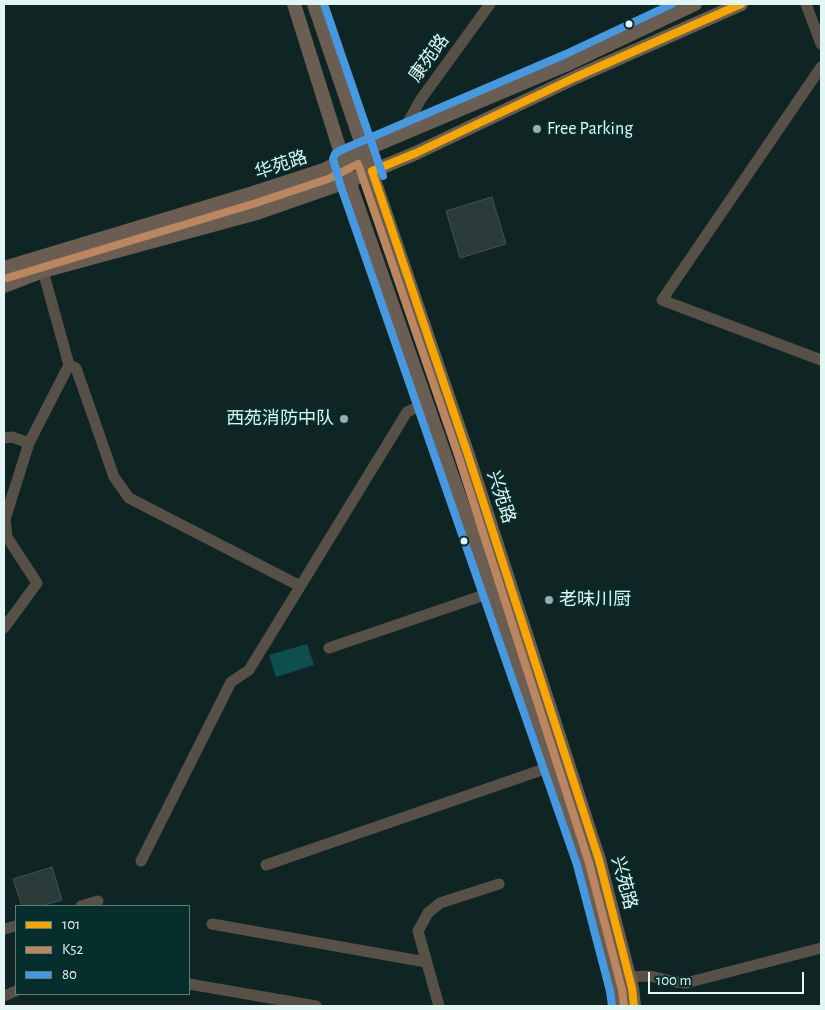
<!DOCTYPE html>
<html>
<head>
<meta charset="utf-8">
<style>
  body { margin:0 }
  #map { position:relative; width:825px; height:1010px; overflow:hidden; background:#0f2524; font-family:"Alegreya Sans",sans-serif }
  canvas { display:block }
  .frame { position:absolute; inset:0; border:5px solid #e2f6f5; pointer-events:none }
  .legend { position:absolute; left:15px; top:905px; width:175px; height:90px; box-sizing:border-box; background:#062e2c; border:1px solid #5e7e7c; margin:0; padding:6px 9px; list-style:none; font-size:15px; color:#e2f6f5 }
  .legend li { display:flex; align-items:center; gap:10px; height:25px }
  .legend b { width:25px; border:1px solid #5e7e7c }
  .scale { position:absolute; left:648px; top:972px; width:156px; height:22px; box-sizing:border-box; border:2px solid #e2f6f5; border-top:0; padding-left:6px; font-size:15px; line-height:18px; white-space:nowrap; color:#e2f6f5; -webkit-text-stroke:4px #062e2c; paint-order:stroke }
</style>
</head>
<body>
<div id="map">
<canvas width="825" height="1010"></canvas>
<div class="frame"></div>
<ul class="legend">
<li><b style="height:6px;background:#f7a600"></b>101</li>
<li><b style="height:6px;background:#bb8660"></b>K52</li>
<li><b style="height:6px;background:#4699e1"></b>80</li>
</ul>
<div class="scale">100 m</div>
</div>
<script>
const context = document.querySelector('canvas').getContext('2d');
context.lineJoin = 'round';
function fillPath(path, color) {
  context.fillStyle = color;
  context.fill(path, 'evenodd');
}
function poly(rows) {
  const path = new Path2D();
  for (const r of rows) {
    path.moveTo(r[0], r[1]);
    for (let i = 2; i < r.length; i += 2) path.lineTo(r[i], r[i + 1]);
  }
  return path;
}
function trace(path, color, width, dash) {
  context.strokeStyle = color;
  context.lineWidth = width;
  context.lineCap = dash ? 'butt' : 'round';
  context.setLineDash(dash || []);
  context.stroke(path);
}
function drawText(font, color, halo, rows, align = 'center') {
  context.font = font + ' "Alegreya Sans","Noto Sans SC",sans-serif';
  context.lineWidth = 4;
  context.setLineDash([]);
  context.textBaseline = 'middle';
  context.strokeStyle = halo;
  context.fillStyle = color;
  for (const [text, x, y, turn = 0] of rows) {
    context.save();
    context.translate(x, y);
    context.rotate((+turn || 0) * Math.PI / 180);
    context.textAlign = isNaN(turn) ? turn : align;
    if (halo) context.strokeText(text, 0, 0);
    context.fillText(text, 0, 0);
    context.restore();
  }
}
fillPath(poly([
  [307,644,314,665,276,677,269,655]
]), '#0e4f4d');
const building = poly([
  [492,197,506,244,460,258,446,211,492,197],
  [52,867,62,900,41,906,22,906,13,879,52,867]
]);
fillPath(building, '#2a3b3a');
trace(building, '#405151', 1);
trace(poly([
  [806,4,821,44],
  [821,67,662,300,821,360],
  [401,135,421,99,490,4],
  [69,365,76,368,114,477,129,498,300,586],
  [4,438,12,437,29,443,69,365,43,271],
  [4,628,37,583,7,537,5,519,29,443],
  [329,648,493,592],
  [141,861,231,682,249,670,407,412,426,403],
  [266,865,553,766],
  [81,906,98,901],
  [212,924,426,962],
  [4,929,16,926],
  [629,977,650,976,676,982,686,983,821,948],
  [189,984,316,1006],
  [4,996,16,991],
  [439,1006,418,931,428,913,440,903,499,884]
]), '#575047', 11);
trace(poly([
  [294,4,343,160,349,181,587,862,620,989,622,1006],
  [314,4,467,452,599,860,632,988,634,1006],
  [4,268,253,193,324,170,364,150,570,63,695,4],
  [4,286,43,271,257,213,349,181,416,153,576,77,741,4]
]), '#6a5e52', 14);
trace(poly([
  [634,1006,632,988,599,860,467,452,372,171,416,153,576,77,741,4]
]), '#f7a600', 8);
trace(poly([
  [7,278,256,203,328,179,358,164,458,455,589,863,622,990,624,1006]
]), '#bb8660', 8);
trace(poly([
  [324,4,383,176],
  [612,1006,610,991,577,865,340,184,333,159,335,154,339,151,566,54,672,4]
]), '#4699e1', 8);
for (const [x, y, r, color] of [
  [629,24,4.5,"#e2f6f5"],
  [537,129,5,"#98adac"],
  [344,419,5,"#98adac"],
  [464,541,4.5,"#e2f6f5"],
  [549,600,5,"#98adac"]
]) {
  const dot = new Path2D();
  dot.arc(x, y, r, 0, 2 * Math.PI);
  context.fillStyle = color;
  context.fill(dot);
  trace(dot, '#062e2c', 2);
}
drawText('18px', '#e2f6f5', '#062e2c', [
  ["康苑路",429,58,-54],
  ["华苑路",281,165,-18],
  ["兴苑路",501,497,72],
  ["兴苑路",624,883,75]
]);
drawText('18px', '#e2f6f5', '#062e2c', [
  ["Free Parking",547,129],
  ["西苑消防中队",334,419,"right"],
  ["老味川厨",559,600]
], 'left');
</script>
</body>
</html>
